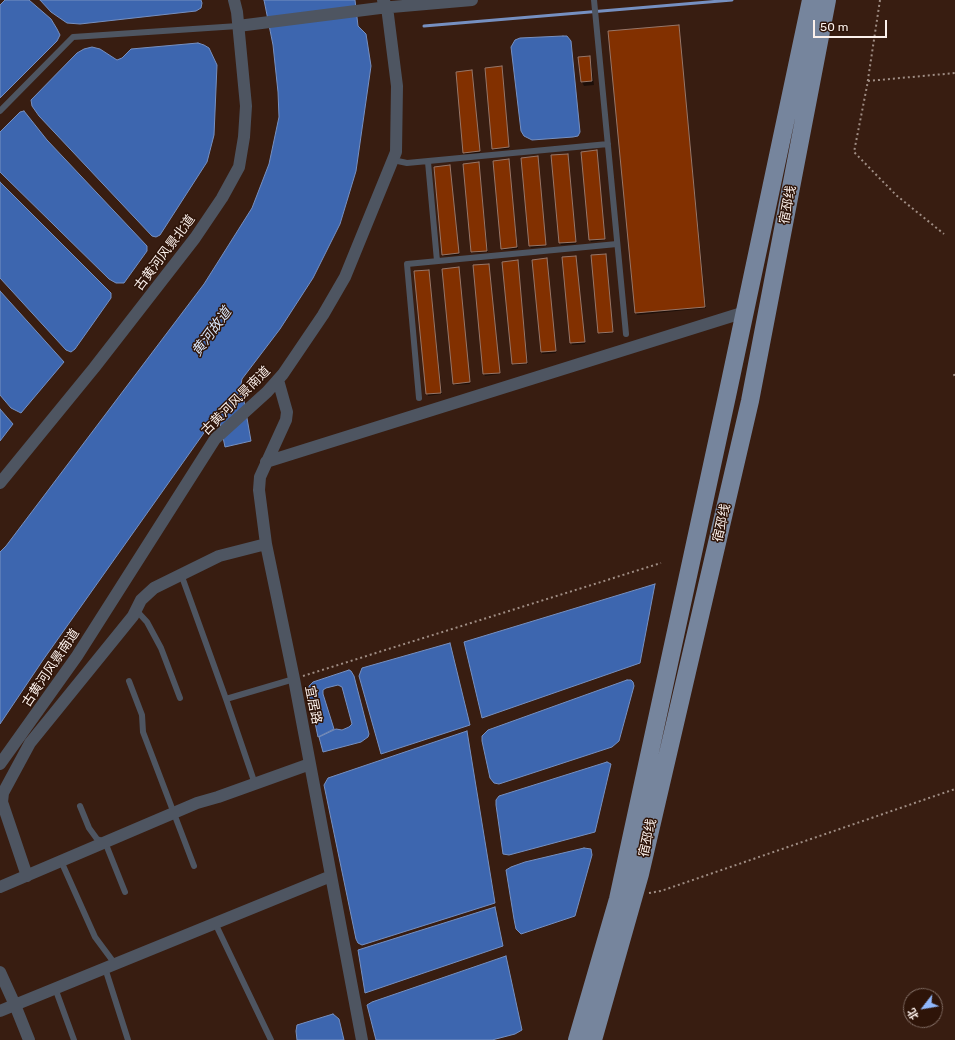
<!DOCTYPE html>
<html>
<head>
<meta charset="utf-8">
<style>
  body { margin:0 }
  #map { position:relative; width:955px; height:1040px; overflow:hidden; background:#381d11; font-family:Rubik,"Noto Sans SC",sans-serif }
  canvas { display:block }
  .north { position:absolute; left:903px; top:988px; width:40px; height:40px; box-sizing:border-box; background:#2e1408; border:1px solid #806c63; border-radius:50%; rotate:239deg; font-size:11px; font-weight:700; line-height:16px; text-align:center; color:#fcf1ec }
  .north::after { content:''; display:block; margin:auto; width:14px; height:18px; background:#90b8fd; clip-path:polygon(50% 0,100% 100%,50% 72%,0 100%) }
  .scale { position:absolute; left:813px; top:20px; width:74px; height:18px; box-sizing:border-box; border:2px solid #fcf1ec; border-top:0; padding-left:5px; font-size:12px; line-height:14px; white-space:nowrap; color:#fcf1ec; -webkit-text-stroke:3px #2e1408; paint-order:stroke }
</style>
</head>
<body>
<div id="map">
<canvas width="955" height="1040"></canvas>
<div class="north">北</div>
<div class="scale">50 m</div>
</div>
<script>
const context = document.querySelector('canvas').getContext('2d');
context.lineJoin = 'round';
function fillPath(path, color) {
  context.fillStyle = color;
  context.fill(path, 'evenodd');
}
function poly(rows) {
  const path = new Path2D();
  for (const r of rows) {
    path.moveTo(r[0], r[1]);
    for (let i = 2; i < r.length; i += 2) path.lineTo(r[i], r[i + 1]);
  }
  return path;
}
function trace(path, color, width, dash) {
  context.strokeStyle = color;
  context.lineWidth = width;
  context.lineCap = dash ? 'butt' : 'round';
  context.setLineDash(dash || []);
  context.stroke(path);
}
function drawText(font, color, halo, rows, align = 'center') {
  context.font = font + ' Rubik,"Noto Sans SC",sans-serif';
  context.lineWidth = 3;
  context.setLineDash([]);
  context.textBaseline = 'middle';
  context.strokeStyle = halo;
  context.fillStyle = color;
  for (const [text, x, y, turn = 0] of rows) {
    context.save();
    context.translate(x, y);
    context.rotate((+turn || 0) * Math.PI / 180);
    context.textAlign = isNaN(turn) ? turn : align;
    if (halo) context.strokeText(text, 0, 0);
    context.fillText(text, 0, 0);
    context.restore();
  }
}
const water = poly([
  [5,0,29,0,51,19,57,29,60,35,57,41,0,98,0,5,5,0],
  [40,0,201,0,202,3,201,8,196,11,80,24,67,23,51,12,40,0],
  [264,0,355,0,358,26,366,34,371,66,356,171,340,224,313,278,280,329,242,379,241,384,251,441,225,447,218,413,43,660,0,724,0,552,6,546,204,284,252,208,269,164,279,117,278,92,273,45,264,0],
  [563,36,567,36,571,41,580,132,578,136,573,137,532,140,524,136,521,131,511,47,515,40,520,38,563,36],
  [198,43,204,45,209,48,217,65,214,135,207,162,160,235,156,237,152,236,39,116,32,106,31,100,77,53,84,49,92,47,100,49,117,60,122,58,131,49,198,43],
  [24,111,47,140,147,246,147,251,124,283,116,283,109,279,0,172,0,132,20,112,24,111],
  [0,182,111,293,111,298,75,349,71,352,66,350,0,278,0,182],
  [0,291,64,362,21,413,11,408,0,395,0,291],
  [0,409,13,424,0,441,0,409],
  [655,584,640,663,482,718,464,642,655,584],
  [450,643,470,725,381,754,359,676,362,668,450,643],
  [349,670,351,671,354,676,369,734,368,737,361,742,323,752,319,737,336,729,342,730,349,727,352,724,342,687,338,685,326,688,323,690,323,694,334,729,318,737,309,694,309,686,313,682,349,670],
  [627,680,631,680,633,682,634,686,619,741,612,747,499,784,494,783,490,778,482,741,482,736,488,730,627,680],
  [467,731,495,903,362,945,358,943,356,939,324,785,328,778,467,731],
  [607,762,611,764,595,832,509,855,503,854,496,805,496,800,499,796,607,762],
  [584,848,591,849,592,855,575,916,521,934,516,929,514,919,506,870,511,867,525,862,584,848],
  [495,907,503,946,365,993,358,950,495,907],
  [506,956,522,1030,515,1034,492,1040,376,1040,367,1005,372,1002,506,956],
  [333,1014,339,1019,344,1040,297,1040,296,1031,297,1025,333,1014]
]);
fillPath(water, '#3d66af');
trace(water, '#7690c1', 1);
fillPath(poly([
  [679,27,706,308,637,315,636,313],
  [589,57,591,61,594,85,584,86,582,82,580,58],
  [502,69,509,149,494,150,493,148],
  [472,71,480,153,465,154,464,152],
  [596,151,605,240,591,242,590,240],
  [552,156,568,156,576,244,561,245,560,243],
  [522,159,538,159,546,246,531,248,530,246],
  [508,160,518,249,503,250,502,249],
  [479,163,488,252,473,253,472,252],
  [450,166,459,255,444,256,443,255],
  [606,255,613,333,600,334,599,333],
  [576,257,585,344,572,345,563,258],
  [546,259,556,353,542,354,533,260],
  [518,263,528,364,514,365,513,364],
  [489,265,500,374,485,376,484,374],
  [459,270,470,384,455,385,454,384],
  [429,271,442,394,428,396,415,272]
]), '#0007');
trace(poly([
  [424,26,732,0]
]), '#7690c1', 3);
const building = poly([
  [679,25,705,307,635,313,608,31,679,25],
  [590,56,592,81,581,82,578,57,590,56],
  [502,66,509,147,492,149,485,68,502,66],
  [472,70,480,151,463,153,456,72,472,70],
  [597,150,605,239,589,240,581,152,597,150],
  [568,154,576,242,559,243,551,155,568,154],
  [538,156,546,245,529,246,521,158,538,156],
  [509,159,517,247,501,249,493,161,509,159],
  [479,162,487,251,471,252,463,164,479,162],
  [450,165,459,253,442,255,434,167,450,165],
  [606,254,613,332,598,333,591,255,606,254],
  [576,256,585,342,570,343,562,257,576,256],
  [547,258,556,351,541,352,532,260,547,258],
  [518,260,527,363,512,364,502,262,518,260],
  [489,264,500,373,483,374,473,265,489,264],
  [459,267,470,382,453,384,442,269,459,267],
  [429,270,441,393,426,394,414,271,429,270]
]);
fillPath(building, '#823000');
trace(building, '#977668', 1);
trace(poly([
  [880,0,867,86,854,152,896,195,944,234],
  [868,81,955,73],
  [954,374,955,378],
  [303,676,661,563],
  [649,893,661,891,955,789]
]), '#9f8d84', 2, [2, 3]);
trace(poly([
  [594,0,626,334],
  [0,111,73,37,238,26],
  [393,160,407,163,608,144],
  [428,162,437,261],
  [419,398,407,264,617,244],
  [181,574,226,699,255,784],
  [136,610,147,622,161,648,180,698],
  [129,681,142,715,143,732,194,866],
  [226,699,294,679],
  [80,806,89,828,97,839,105,842,125,892],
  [61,861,95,937,115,964],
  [215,923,271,1040],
  [105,968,128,1040],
  [55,988,74,1040]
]), '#4e5561', 6);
trace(poly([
  [238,26,380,8,472,0],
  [278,380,287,412,286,420,260,477,259,490,266,544,294,679,362,1040],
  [266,462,745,312],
  [0,483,94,368,195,238,222,198,239,167,244,137,246,106,237,12,234,0],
  [0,764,77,656,215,439,267,392,283,374,323,315,345,277,396,152,397,86,387,7,383,0],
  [27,876,2,802,3,793,30,743,133,616,141,600,154,588,219,556,266,544],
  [0,887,197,803,218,797,310,764],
  [0,972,15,1005,29,1040],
  [0,1011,331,876]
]), '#4e5561', 12);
trace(poly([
  [577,1040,618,899,727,396,811,0],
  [593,1040,640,874,750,401,827,0]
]), '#76859d', 18);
drawText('13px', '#fcf1ec', '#2e1408', [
  ["宿邳线",788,205,-79],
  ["古黄河风景北道",165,253,-53],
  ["古黄河风景南道",236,401,-45],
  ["宿邳线",722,523,-77],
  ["古黄河风景南道",51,668,-56],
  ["宜居路",313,705,79],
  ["宿邳线",648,838,-77]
]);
drawText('italic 14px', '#d8e5f9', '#2e1408', [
  ["黄河故道",212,332,-54]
]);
</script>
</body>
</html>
